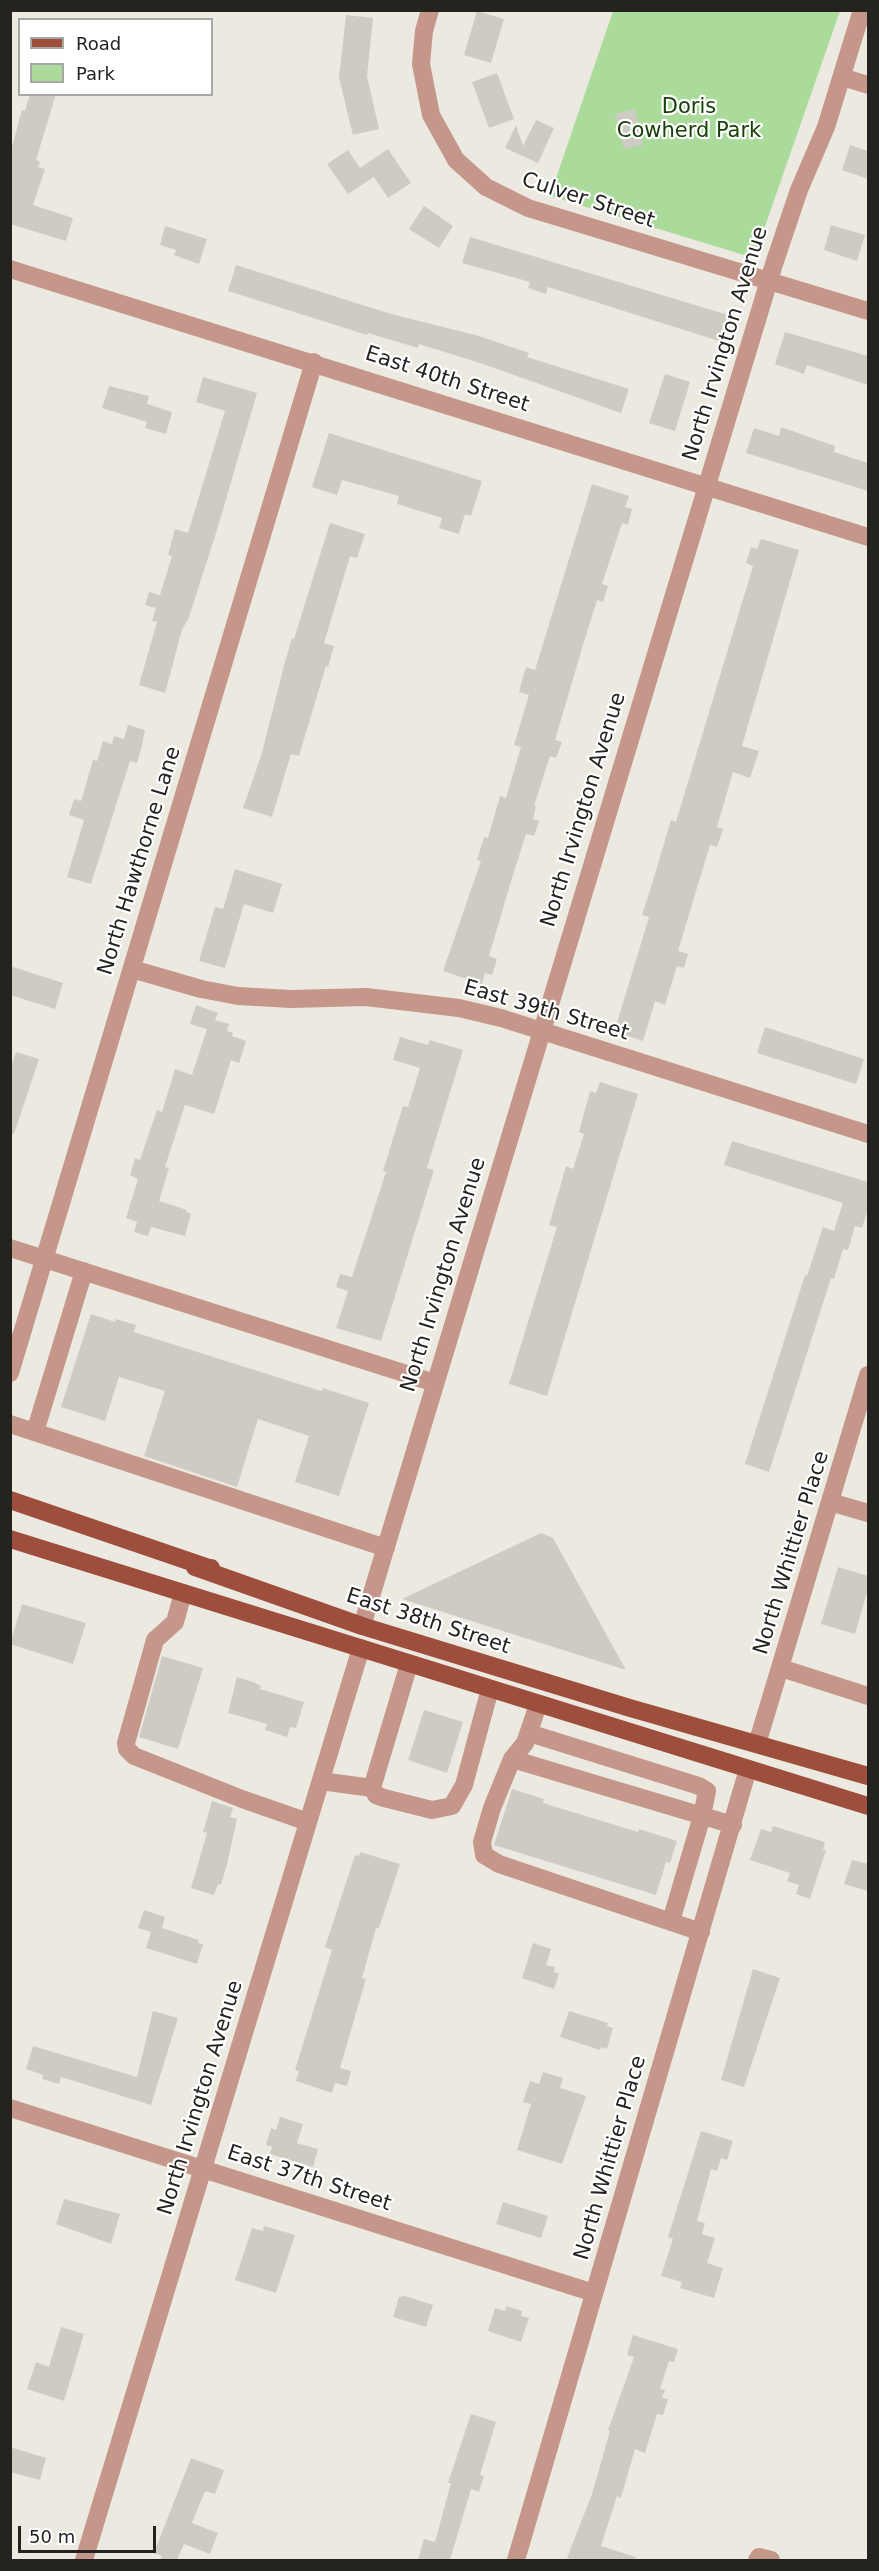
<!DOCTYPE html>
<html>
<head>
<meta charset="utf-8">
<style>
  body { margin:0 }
  #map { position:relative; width:879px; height:2571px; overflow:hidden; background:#eceae0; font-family:"DejaVu Sans",sans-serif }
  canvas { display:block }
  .frame { position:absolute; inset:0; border:12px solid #24231f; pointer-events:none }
  .legend { position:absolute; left:18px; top:18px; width:195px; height:78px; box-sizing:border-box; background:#fff; border:2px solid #a7a7a5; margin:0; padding:8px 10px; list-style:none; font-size:18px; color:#24231f }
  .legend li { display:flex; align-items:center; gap:12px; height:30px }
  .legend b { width:30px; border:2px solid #a7a7a5 }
  .scale { position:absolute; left:18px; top:2526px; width:138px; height:27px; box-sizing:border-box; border:3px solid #24231f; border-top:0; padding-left:8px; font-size:18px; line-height:21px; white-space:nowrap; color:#24231f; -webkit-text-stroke:4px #fff; paint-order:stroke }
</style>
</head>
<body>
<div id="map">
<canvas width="879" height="2571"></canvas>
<div class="frame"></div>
<ul class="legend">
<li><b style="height:8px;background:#9e4e3c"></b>Road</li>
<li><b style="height:16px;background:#aadb9b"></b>Park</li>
</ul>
<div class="scale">50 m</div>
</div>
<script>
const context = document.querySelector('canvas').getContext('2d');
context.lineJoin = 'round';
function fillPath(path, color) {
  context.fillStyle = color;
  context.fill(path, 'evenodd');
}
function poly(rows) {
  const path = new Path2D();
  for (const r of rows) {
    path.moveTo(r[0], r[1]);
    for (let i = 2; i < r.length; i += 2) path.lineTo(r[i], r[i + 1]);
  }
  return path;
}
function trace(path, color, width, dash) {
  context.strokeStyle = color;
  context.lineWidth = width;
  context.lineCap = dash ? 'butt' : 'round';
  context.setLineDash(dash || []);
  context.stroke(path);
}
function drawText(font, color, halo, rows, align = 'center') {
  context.font = font + ' "DejaVu Sans",sans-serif';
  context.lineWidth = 4.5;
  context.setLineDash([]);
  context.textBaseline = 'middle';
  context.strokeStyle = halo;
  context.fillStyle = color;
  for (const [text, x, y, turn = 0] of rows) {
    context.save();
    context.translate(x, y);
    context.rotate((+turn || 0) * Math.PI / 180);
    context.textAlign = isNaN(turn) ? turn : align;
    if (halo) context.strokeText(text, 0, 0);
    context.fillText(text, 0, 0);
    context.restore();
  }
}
fillPath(poly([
  [613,11,840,11,754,258,550,196]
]), '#aadb9b');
fillPath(poly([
  [477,11,504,19,491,63,464,55],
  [346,15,373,18,367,76,379,129,353,135,339,78],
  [497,73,514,119,489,128,472,82],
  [30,94,56,94,36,160,40,162,38,167,45,169,33,205,73,218,66,241,10,224,10,154,22,110,25,111],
  [635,109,643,145,624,149,615,114],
  [536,120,554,128,538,163,505,148,516,125,523,146],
  [850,145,868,151,868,179,842,170],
  [388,149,411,183,388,198,374,177,348,194,327,164,348,150,360,168],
  [424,206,453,226,439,248,409,229],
  [831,225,865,235,857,261,824,250],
  [165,226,207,239,199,264,182,258,174,255,176,250,160,245],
  [470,237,728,315,719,341,548,287,546,294,528,288,530,282,462,263],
  [236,265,391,314,479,336,529,353,527,357,629,389,621,413,480,363,419,344,418,348,368,333,367,335,228,291],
  [785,332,868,356,868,385,807,365,804,374,775,364],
  [665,374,690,382,675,431,649,423],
  [203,377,257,393,217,530,189,617,182,630,165,693,139,685,157,622,152,621,156,608,145,605,149,592,160,595,172,556,168,555,175,529,188,533,225,411,196,402],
  [109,386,149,396,147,404,172,412,166,434,145,428,147,422,102,408],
  [781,427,835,446,834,452,868,463,868,491,746,453,754,428,779,436],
  [329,433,482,481,471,516,465,514,459,534,439,528,442,518,397,504,399,496,342,480,337,495,312,487],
  [592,484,629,496,625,507,632,509,628,525,622,523,602,584,608,586,603,602,597,600,583,645,555,740,562,742,556,758,550,756,534,806,536,807,533,819,539,821,534,836,526,834,512,878,489,956,497,959,492,975,485,973,482,984,443,971,481,861,477,860,484,837,488,838,500,796,506,798,521,747,514,745,529,695,519,692,526,667,535,670],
  [330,523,365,534,357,558,350,556,324,643,334,646,328,667,326,666,299,756,291,754,272,817,243,808,261,756,285,662,292,638,294,639],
  [761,539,799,550,742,746,759,751,750,778,733,772,717,827,723,829,717,847,710,845,678,951,688,954,684,968,677,966,665,1005,655,1001,643,1041,616,1032,616,1026,649,917,642,915,652,884,671,820,676,822,753,566,746,563,751,547,757,549],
  [128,725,145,730,142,745,137,763,130,761,91,884,67,877,84,820,69,815,74,799,81,801,93,760,97,761,103,741,112,744,114,736,124,739],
  [235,869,282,884,273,913,244,904,225,968,199,961,215,907,223,909],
  [10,966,63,983,55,1009,10,995],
  [196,1005,218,1013,215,1020,229,1024,227,1031,233,1033,232,1036,246,1041,239,1063,231,1060,214,1114,185,1105,165,1167,169,1168,159,1201,187,1210,186,1212,191,1214,185,1236,151,1227,148,1236,134,1232,137,1222,126,1218,138,1179,130,1175,135,1158,140,1160,157,1110,162,1112,175,1069,192,1075,207,1029,190,1024],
  [765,1027,864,1059,856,1084,757,1053],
  [400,1037,428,1045,430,1040,463,1050,427,1168,434,1170,381,1341,336,1328,348,1291,336,1287,340,1274,352,1277,386,1172,383,1171,403,1106,408,1107,420,1068,393,1060],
  [16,1052,39,1059,14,1134,10,1134,10,1070],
  [600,1082,638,1094,547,1396,509,1384,557,1227,549,1225,561,1184,566,1166,573,1169,584,1134,579,1132,590,1091,596,1093],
  [732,1141,868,1182,868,1209,862,1228,855,1226,848,1250,843,1249,834,1279,831,1278,769,1472,745,1464,805,1275,807,1276,823,1227,834,1231,843,1203,724,1165],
  [91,1314,115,1322,116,1319,136,1325,134,1332,321,1391,323,1388,369,1403,339,1496,295,1482,309,1436,258,1419,237,1487,144,1456,165,1391,119,1377,105,1421,61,1407],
  [541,1533,553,1538,626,1670,402,1599],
  [838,1567,868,1576,868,1589,855,1634,821,1624],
  [22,1604,86,1623,73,1664,10,1644],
  [162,1656,203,1668,178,1749,139,1737],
  [237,1677,253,1682,261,1686,260,1689,304,1702,296,1728,290,1727,287,1737,265,1730,267,1724,228,1713],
  [424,1710,463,1722,447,1773,408,1760],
  [512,1789,544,1799,543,1803,638,1832,639,1829,677,1841,670,1863,666,1862,656,1895,494,1845],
  [212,1801,233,1808,230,1817,237,1819,227,1864,221,1885,218,1884,214,1895,191,1888,207,1833,203,1832],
  [773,1826,825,1842,823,1850,826,1850,810,1899,796,1894,799,1885,787,1881,790,1873,750,1860,761,1829,771,1832],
  [360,1852,400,1864,379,1928,376,1928,362,1978,366,1979,340,2068,351,2071,347,2086,335,2083,332,2093,296,2081,299,2071,295,2070,332,1950,325,1947,355,1855,359,1856],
  [852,1860,868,1864,868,1891,844,1884],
  [144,1910,165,1917,162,1928,199,1940,198,1943,203,1944,197,1964,146,1948,151,1932,138,1928],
  [533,1943,551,1949,546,1965,555,1967,554,1972,559,1974,554,1989,522,1978],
  [753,1969,780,1978,744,2087,721,2080],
  [153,2011,178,2018,151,2105,61,2077,59,2084,42,2079,43,2075,26,2069,33,2046,137,2077],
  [569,2011,608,2023,607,2026,613,2028,607,2049,601,2047,600,2050,560,2037],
  [543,2072,563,2078,560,2088,586,2096,562,2164,517,2150,531,2104,523,2102,530,2081,539,2084],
  [280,2117,303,2124,297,2143,318,2149,313,2167,270,2154,272,2147,266,2145,271,2128,276,2130],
  [701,2131,733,2141,727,2160,721,2158,717,2171,711,2169,697,2221,705,2223,702,2234,715,2238,707,2263,723,2268,714,2298,680,2288,682,2282,661,2276,673,2239,668,2237],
  [64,2199,120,2214,111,2244,56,2224],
  [503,2202,548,2216,541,2238,496,2224],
  [264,2226,295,2235,276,2293,235,2280,252,2228,263,2231],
  [405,2296,433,2305,426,2327,393,2317,399,2297],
  [506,2306,522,2311,521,2316,529,2318,521,2342,488,2331,495,2308,505,2311],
  [61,2327,84,2334,64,2401,27,2389,36,2362,49,2367],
  [633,2335,678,2349,674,2362,669,2361,660,2389,665,2390,662,2398,668,2399,663,2415,657,2414,645,2453,635,2449,621,2498,617,2496,601,2546,636,2557,635,2560,575,2560,567,2558,592,2494,610,2431,608,2430,634,2357,627,2355],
  [471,2414,496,2422,480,2475,484,2476,479,2492,471,2489,450,2560,418,2560,424,2539,435,2542,451,2483,448,2483],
  [10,2447,46,2458,40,2480,10,2472],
  [191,2458,224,2470,215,2494,205,2491,192,2523,218,2533,210,2554,184,2544,177,2560,160,2560,162,2556,154,2553]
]), '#ceccc2');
trace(poly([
  [430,10,424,31,421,64,431,115,456,160,486,187,528,208,868,311],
  [842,77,868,85],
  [10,269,868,537],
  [132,969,201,989,238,996,291,999,366,997,459,1008,501,1018,868,1134],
  [10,1248,435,1383],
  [10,1373,314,362],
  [10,1424,386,1548],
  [35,1432,84,1271],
  [830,1502,868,1513],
  [183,1593,175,1622,155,1640,126,1743,127,1749,134,1756,242,1799,308,1822],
  [362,1626,774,264,799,190,826,127,862,10],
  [409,1664,372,1788,376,1795,384,1798,432,1810,452,1806,464,1785,490,1689],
  [781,1668,868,1696],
  [538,1705,525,1743,512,1759,492,1808,482,1842,484,1855,499,1864,701,1932],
  [529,1733,699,1786,707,1791,702,1816,671,1921],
  [757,1744,868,1375],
  [512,1759,733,1825],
  [321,1781,372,1788],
  [10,2108,594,2293],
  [84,2560,361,1648],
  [516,2560,748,1769],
  [757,2560,759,2557,771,2560]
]), '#c5978b', 18);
trace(poly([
  [10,1500,206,1567],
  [10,1539,868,1806],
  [211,1568,195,1567,362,1626,630,1708,868,1776]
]), '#9e4e3c', 18);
drawText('21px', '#184107', '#fff', [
  ["Doris",689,108],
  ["Cowherd Park",689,132]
]);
drawText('21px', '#24231f', '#fff', [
  ["Culver Street",588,201,18],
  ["North Irvington Avenue",726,344,-73],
  ["East 40th Street",447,380,18],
  ["North Irvington Avenue",584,810,-73],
  ["North Hawthorne Lane",140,861,-73],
  ["East 39th Street",546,1011,16],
  ["North Irvington Avenue",444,1275,-73],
  ["North Whittier Place",792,1553,-73],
  ["East 38th Street",428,1622,18],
  ["North Irvington Avenue",201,2098,-73],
  ["North Whittier Place",611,2158,-74],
  ["East 37th Street",309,2179,18]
]);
</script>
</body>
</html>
